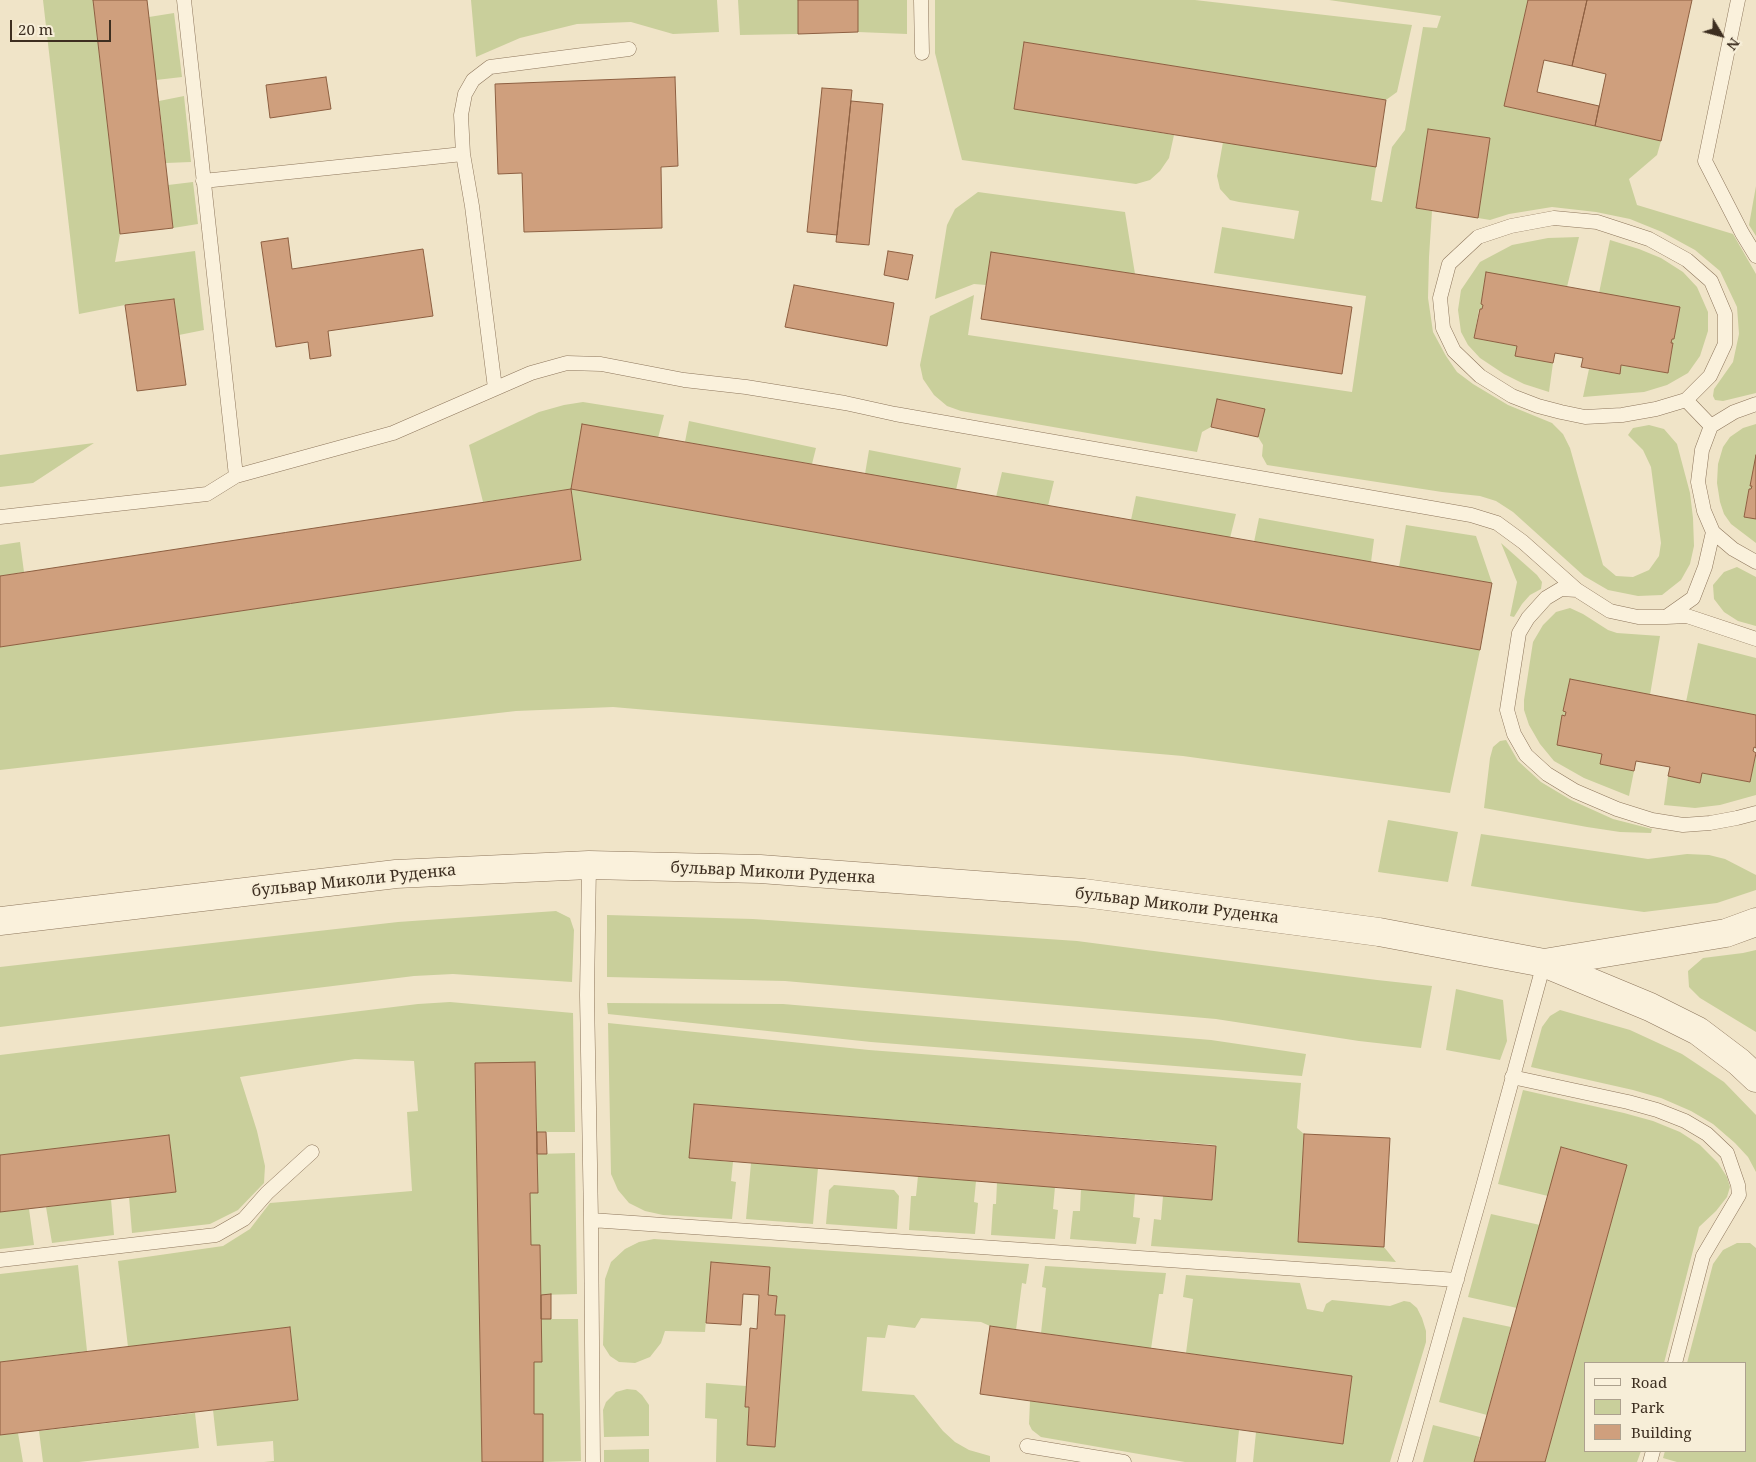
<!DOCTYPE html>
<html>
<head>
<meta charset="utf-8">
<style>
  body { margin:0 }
  #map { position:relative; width:1756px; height:1462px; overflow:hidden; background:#f0e4c8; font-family:"Noto Serif",serif }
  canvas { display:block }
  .legend { position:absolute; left:1584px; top:1362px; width:162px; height:90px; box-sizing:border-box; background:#f7eed8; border:1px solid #ada18e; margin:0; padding:6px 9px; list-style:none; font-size:15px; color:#3d2e20 }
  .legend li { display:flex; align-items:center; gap:10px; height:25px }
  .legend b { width:25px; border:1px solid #ada18e }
  .north { position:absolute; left:1696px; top:10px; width:50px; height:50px; -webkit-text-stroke:4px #f7eed8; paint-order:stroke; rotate:127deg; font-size:14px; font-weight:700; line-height:20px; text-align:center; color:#3d2e20 }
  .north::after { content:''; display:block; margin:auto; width:18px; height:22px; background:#3d2e20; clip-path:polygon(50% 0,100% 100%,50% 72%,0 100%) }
  .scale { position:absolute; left:10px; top:20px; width:101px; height:22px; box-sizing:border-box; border:2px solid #3d2e20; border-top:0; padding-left:6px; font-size:15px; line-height:18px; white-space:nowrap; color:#3d2e20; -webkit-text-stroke:4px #f7eed8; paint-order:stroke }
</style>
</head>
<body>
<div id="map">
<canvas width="1756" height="1462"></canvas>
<ul class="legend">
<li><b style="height:6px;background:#faf1dc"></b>Road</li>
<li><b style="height:14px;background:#c9cf9b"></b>Park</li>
<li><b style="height:14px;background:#cf9f7d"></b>Building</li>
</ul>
<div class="north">N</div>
<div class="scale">20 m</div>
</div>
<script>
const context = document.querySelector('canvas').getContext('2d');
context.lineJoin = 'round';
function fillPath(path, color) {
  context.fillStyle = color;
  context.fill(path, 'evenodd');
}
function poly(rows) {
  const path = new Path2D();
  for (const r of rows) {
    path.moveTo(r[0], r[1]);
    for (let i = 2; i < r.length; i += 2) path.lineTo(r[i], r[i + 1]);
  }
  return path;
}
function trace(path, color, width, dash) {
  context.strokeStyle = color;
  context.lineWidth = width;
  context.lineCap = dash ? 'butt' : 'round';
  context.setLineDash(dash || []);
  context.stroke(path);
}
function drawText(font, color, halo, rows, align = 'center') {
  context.font = font + ' "Noto Serif",serif';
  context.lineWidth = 4;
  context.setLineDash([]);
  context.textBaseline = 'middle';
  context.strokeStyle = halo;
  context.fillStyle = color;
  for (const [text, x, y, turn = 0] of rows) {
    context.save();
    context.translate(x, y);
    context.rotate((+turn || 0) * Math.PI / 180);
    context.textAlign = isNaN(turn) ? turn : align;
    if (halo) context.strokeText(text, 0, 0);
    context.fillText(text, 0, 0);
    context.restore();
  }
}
fillPath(poly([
  [43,0,93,0,120,234,115,262,195,251,204,330,179,335,174,299,125,305,79,314],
  [471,0,717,0,719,32,673,34,631,22,577,24,520,38,476,57],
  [738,0,798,0,798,34,740,35],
  [858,0,907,0,907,34,858,32],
  [935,0,1195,0,1412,25,1397,92,1386,100,1024,42,1014,109,1174,135,1169,158,1160,171,1150,180,1136,184,962,160,935,53],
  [1329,0,1528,0,1504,106,1661,141,1657,155,1629,179,1637,205,1733,234,1756,274,1756,393,1723,401,1715,400,1713,396,1714,389,1733,362,1739,334,1737,307,1720,271,1695,250,1662,232,1630,219,1596,212,1552,207,1509,214,1490,220,1478,218,1490,138,1428,129,1416,208,1432,211,1429,257,1428,298,1433,332,1446,356,1457,372,1473,384,1508,405,1552,423,1563,434,1570,448,1603,565,1616,576,1633,577,1649,570,1659,556,1661,543,1651,467,1643,450,1628,435,1633,428,1649,425,1664,429,1677,444,1690,493,1693,518,1694,546,1690,564,1681,580,1662,595,1638,596,1608,590,1584,576,1513,512,1496,501,1480,496,1442,492,1267,465,1262,456,1263,445,1258,437,1264,409,1217,399,1211,427,1202,432,1197,452,961,411,947,406,934,395,923,379,920,365,930,316,974,295,968,335,1352,392,1366,296,1214,273,1222,227,1294,239,1299,211,1239,202,1230,200,1220,189,1217,176,1223,142,1376,167,1371,200,1382,202,1392,147,1405,130,1423,27,1437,28,1441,16],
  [174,13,182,77,156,80,149,17],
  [184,96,191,162,166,163,159,101],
  [193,182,198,224,173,228,168,185],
  [1756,186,1756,236,1749,225],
  [978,192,1125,212,1135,274,991,253,986,285,974,284,935,299,947,225,955,209],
  [1579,237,1567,287,1486,273,1481,304,1483,305,1482,309,1479,309,1474,338,1517,346,1516,356,1553,363,1549,392,1524,384,1504,374,1480,358,1468,345,1461,332,1458,310,1461,290,1480,262,1512,245,1548,238],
  [1610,240,1639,249,1661,258,1683,272,1697,287,1708,312,1708,331,1700,356,1688,373,1667,385,1644,392,1583,397,1589,369,1619,374,1621,365,1668,373,1673,344,1671,343,1672,339,1674,339,1680,308,1599,293],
  [583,402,664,415,658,438,582,425,571,489,1480,650,1450,793,1183,756,613,707,516,711,0,770,0,647,581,560,571,489,483,502,469,445,539,412,564,405],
  [689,421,816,448,812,464,685,442],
  [1756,424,1756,455,1752,486,1751,489,1749,489,1744,516,1756,519,1756,543,1731,524,1724,514,1720,502,1717,483,1718,464,1723,447,1730,437,1743,428],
  [94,443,33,483,0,487,0,455],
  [869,450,961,468,956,490,865,474],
  [1002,472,1054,481,1048,506,996,497],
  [1136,496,1236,514,1230,538,1131,520],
  [1259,518,1374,539,1371,562,1254,542],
  [1406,525,1476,536,1492,583,1399,567],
  [20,542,24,572,0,576,0,545],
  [1501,543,1537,575,1542,582,1541,589,1530,595,1522,604,1514,617,1510,616,1517,582],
  [1737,567,1756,577,1756,626,1738,621,1724,612,1714,599,1713,585,1724,572],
  [1570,608,1583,614,1608,630,1617,633,1660,636,1650,695,1570,679,1563,711,1566,712,1565,716,1562,716,1557,744,1602,754,1601,764,1634,771,1629,796,1584,778,1554,761,1540,744,1529,725,1524,710,1524,700,1533,642,1543,625,1556,612],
  [1698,643,1756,658,1756,715,1686,702],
  [1506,740,1518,761,1541,782,1571,800,1613,819,1652,829,1651,833,1620,832,1587,827,1484,808,1490,758,1493,747,1500,741],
  [1756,753,1756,795,1720,805,1695,808,1664,805,1668,776,1700,782,1702,773,1750,782],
  [1388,820,1458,832,1448,882,1378,872],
  [1481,834,1648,859,1687,854,1709,855,1725,859,1756,875,1756,890,1717,903,1644,912,1572,902,1471,886],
  [556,911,570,918,574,930,572,982,453,974,414,976,0,1027,0,967,398,922],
  [607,915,753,919,1077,941,1377,980,1432,986,1421,1048,1359,1041,1216,1019,785,981,607,977],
  [1756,950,1756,1032,1700,998,1689,987,1688,971,1703,958,1743,953],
  [1456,989,1503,1000,1507,1041,1500,1060,1446,1050],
  [450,1002,573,1013,575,1132,537,1132,535,1062,475,1064,482,1462,264,1462,274,1461,273,1441,217,1446,213,1410,298,1400,290,1327,128,1347,118,1261,223,1246,250,1229,270,1203,412,1191,407,1112,418,1111,414,1061,355,1059,240,1077,257,1131,265,1166,264,1183,238,1210,210,1224,132,1233,129,1197,176,1192,169,1135,0,1155,0,1055,418,1004],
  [607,1003,783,1004,1211,1040,1306,1054,1302,1076,871,1042,608,1014],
  [1560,1010,1630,1030,1682,1054,1724,1082,1756,1115,1756,1172,1748,1157,1735,1143,1713,1124,1691,1111,1661,1098,1633,1090,1531,1067,1542,1027,1550,1016],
  [608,1023,869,1050,1301,1083,1297,1128,1304,1134,1298,1242,1384,1247,1396,1262,1151,1246,1154,1219,1161,1220,1163,1196,1212,1200,1216,1145,694,1104,689,1158,733,1162,731,1181,736,1182,732,1219,663,1215,645,1211,629,1203,618,1190,611,1174],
  [1523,1090,1624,1113,1653,1121,1680,1132,1700,1145,1718,1163,1727,1177,1730,1187,1727,1197,1716,1211,1699,1227,1664,1363,1585,1363,1585,1451,1641,1451,1637,1462,1545,1462,1627,1165,1562,1147,1548,1196,1498,1184],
  [575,1153,577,1294,541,1295,531,1245,530,1193,538,1193,537,1154],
  [751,1163,818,1168,813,1224,746,1219],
  [918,1176,976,1181,974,1202,978,1203,975,1234,909,1230,911,1196,916,1196],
  [997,1182,1055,1187,1053,1209,1058,1210,1055,1239,991,1235,993,1204,996,1204],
  [834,1185,894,1190,899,1196,897,1229,826,1224,829,1190],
  [1081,1189,1135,1193,1133,1217,1140,1218,1136,1244,1070,1239,1073,1211,1080,1211],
  [111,1199,114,1235,52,1243,46,1207],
  [29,1209,34,1245,0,1249,0,1212],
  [1491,1214,1540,1225,1517,1308,1468,1297],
  [654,1239,1029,1264,1026,1284,1022,1283,1016,1330,990,1326,981,1322,921,1318,915,1328,888,1325,885,1338,867,1337,862,1391,914,1395,943,1431,955,1442,969,1450,990,1456,990,1462,716,1462,717,1419,705,1418,706,1383,746,1386,745,1407,749,1407,747,1445,775,1446,785,1316,775,1315,777,1296,768,1295,769,1267,711,1262,705,1332,665,1331,661,1343,650,1357,635,1363,619,1362,610,1356,603,1345,605,1279,611,1262,625,1249,639,1242],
  [1737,1243,1750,1243,1756,1248,1756,1462,1677,1462,1663,1458,1665,1451,1745,1451,1745,1363,1687,1363,1713,1264,1723,1250],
  [78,1265,87,1351,0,1362,0,1274],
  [1045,1266,1166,1273,1163,1294,1159,1294,1151,1349,1041,1333,1046,1288,1042,1287],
  [1186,1275,1300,1283,1307,1309,1323,1312,1326,1304,1332,1300,1390,1306,1404,1301,1410,1302,1417,1308,1422,1318,1426,1331,1426,1342,1390,1462,1253,1462,1256,1432,1343,1444,1352,1377,1186,1353,1193,1299,1183,1297],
  [1463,1317,1511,1327,1487,1415,1439,1402],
  [541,1319,578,1319,581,1461,543,1462,543,1414,534,1414,534,1362,542,1362],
  [627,1389,636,1390,642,1395,649,1405,649,1436,604,1437,603,1410,606,1402,616,1392],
  [1030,1401,1239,1430,1236,1462,1185,1462,1041,1437,1032,1430,1029,1424],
  [195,1413,199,1448,79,1462,43,1462,39,1431],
  [1433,1425,1480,1437,1474,1462,1423,1462],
  [18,1433,23,1462,0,1462,0,1435],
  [649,1449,649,1462,604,1462,604,1450]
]), '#c9cf9b');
const building = poly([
  [93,0,147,0,173,228,120,234,93,0],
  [798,0,858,0,858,32,798,34,798,0],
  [1528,0,1587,0,1572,66,1544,60,1537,92,1599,106,1595,126,1504,106,1528,0],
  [1587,0,1692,0,1661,141,1595,126,1606,74,1572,66,1587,0],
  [1024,42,1386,100,1376,167,1014,109,1024,42],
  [326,77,331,109,270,118,266,85,326,77],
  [675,77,678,166,661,167,662,228,524,232,522,173,498,174,495,84,675,77],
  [822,88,852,90,837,235,807,232,822,88],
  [851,101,883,104,869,245,836,242,851,101],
  [1428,129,1490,138,1478,218,1416,208,1428,129],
  [288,238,292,269,423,249,433,316,328,331,331,356,310,359,308,342,276,347,261,242,288,238],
  [888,251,913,255,908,280,884,275,888,251],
  [991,252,1352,307,1342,374,981,319,991,252],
  [1486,272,1680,307,1674,339,1672,339,1671,343,1673,343,1668,373,1621,365,1620,374,1581,367,1583,358,1555,353,1553,363,1515,356,1517,346,1474,338,1480,309,1482,309,1483,305,1481,304,1486,272],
  [794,285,894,303,887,346,785,327,794,285],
  [174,299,186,385,137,391,125,305,174,299],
  [1217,399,1265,409,1258,437,1211,427,1217,399],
  [582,424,1492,583,1480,650,571,489,582,424],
  [1756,455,1756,519,1744,517,1749,489,1751,489,1752,486,1750,486,1756,455],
  [571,489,581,560,0,647,0,576,571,489],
  [1570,679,1756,715,1756,748,1754,747,1753,751,1756,753,1750,782,1702,773,1700,783,1668,776,1670,767,1636,761,1634,771,1600,764,1602,754,1557,745,1562,715,1565,716,1566,712,1563,711,1570,679],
  [535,1062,538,1193,530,1193,531,1245,540,1245,542,1362,534,1362,534,1414,543,1414,543,1462,482,1462,475,1063,535,1062],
  [694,1104,1216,1146,1212,1200,689,1158,694,1104],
  [537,1132,546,1132,547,1154,537,1154,537,1132],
  [1304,1134,1390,1138,1384,1247,1298,1242,1304,1134],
  [169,1135,176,1192,0,1212,0,1155,169,1135],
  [1561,1147,1627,1165,1545,1462,1474,1462,1561,1147],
  [711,1262,770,1267,768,1295,777,1296,775,1315,785,1315,775,1447,747,1445,749,1407,745,1407,750,1328,757,1329,759,1295,743,1294,741,1325,706,1323,711,1262],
  [551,1294,551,1319,541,1319,541,1295,551,1294],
  [990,1326,1352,1376,1343,1444,980,1394,990,1326],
  [290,1327,298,1400,0,1435,0,1362,290,1327]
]);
fillPath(building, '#cf9f7d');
trace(building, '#8d5f41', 1);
const service = poly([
  [184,0,236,476],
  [921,0,922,53],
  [1738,0,1705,161,1742,233,1756,256],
  [203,181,463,154],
  [1554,218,1597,222,1649,239,1687,260,1711,281,1725,314,1725,344,1710,376,1686,400,1656,409,1622,415,1585,417,1561,412,1538,406,1512,396,1480,376,1454,351,1443,328,1440,298,1449,264,1478,237,1511,226,1554,218],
  [495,388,472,206,463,154,461,115,465,94,473,80,490,67,629,49],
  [1686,400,1711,426],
  [1756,404,1734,412,1711,426,1702,450,1698,482,1704,511,1713,532,1733,549,1756,562],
  [0,517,207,494,236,476,393,433,531,373,567,363,601,364,684,380,746,387,845,403,895,414,1471,515,1497,523,1523,542,1577,590,1610,611,1638,617,1666,617,1693,598,1705,567,1713,532],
  [1577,590,1561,589,1546,598,1528,618,1519,633,1507,710,1514,734,1526,755,1547,774,1575,791,1617,809,1652,820,1683,825,1710,823,1737,818,1756,813],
  [1666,617,1687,616,1756,639],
  [589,865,587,995,591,1220,593,1462],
  [1512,1077,1628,1102,1657,1110,1685,1121,1707,1134,1727,1153,1738,1185,1739,1195,1703,1256,1675,1363],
  [591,1220,1457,1280],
  [0,1260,216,1235,244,1219,267,1193,312,1152],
  [1027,1446,1124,1462],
  [1405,1462,1482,1190,1544,963],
  [1650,1462,1653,1451]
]);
const tertiary = poly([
  [0,921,396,874,589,865,760,869,1084,893,1379,932,1544,963,1650,1007,1698,1031,1739,1062,1756,1078],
  [1544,963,1726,933,1756,922]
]);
trace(service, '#8d765c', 15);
trace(tertiary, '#8d765c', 29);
trace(service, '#faf1dc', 14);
trace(tertiary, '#faf1dc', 28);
drawText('16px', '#3d2e20', '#f7eed8', [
  ["бульвар Миколи Руденка",773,873,3],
  ["бульвар Миколи Руденка",354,881,-6],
  ["бульвар Миколи Руденка",1177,906,7]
]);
</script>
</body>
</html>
